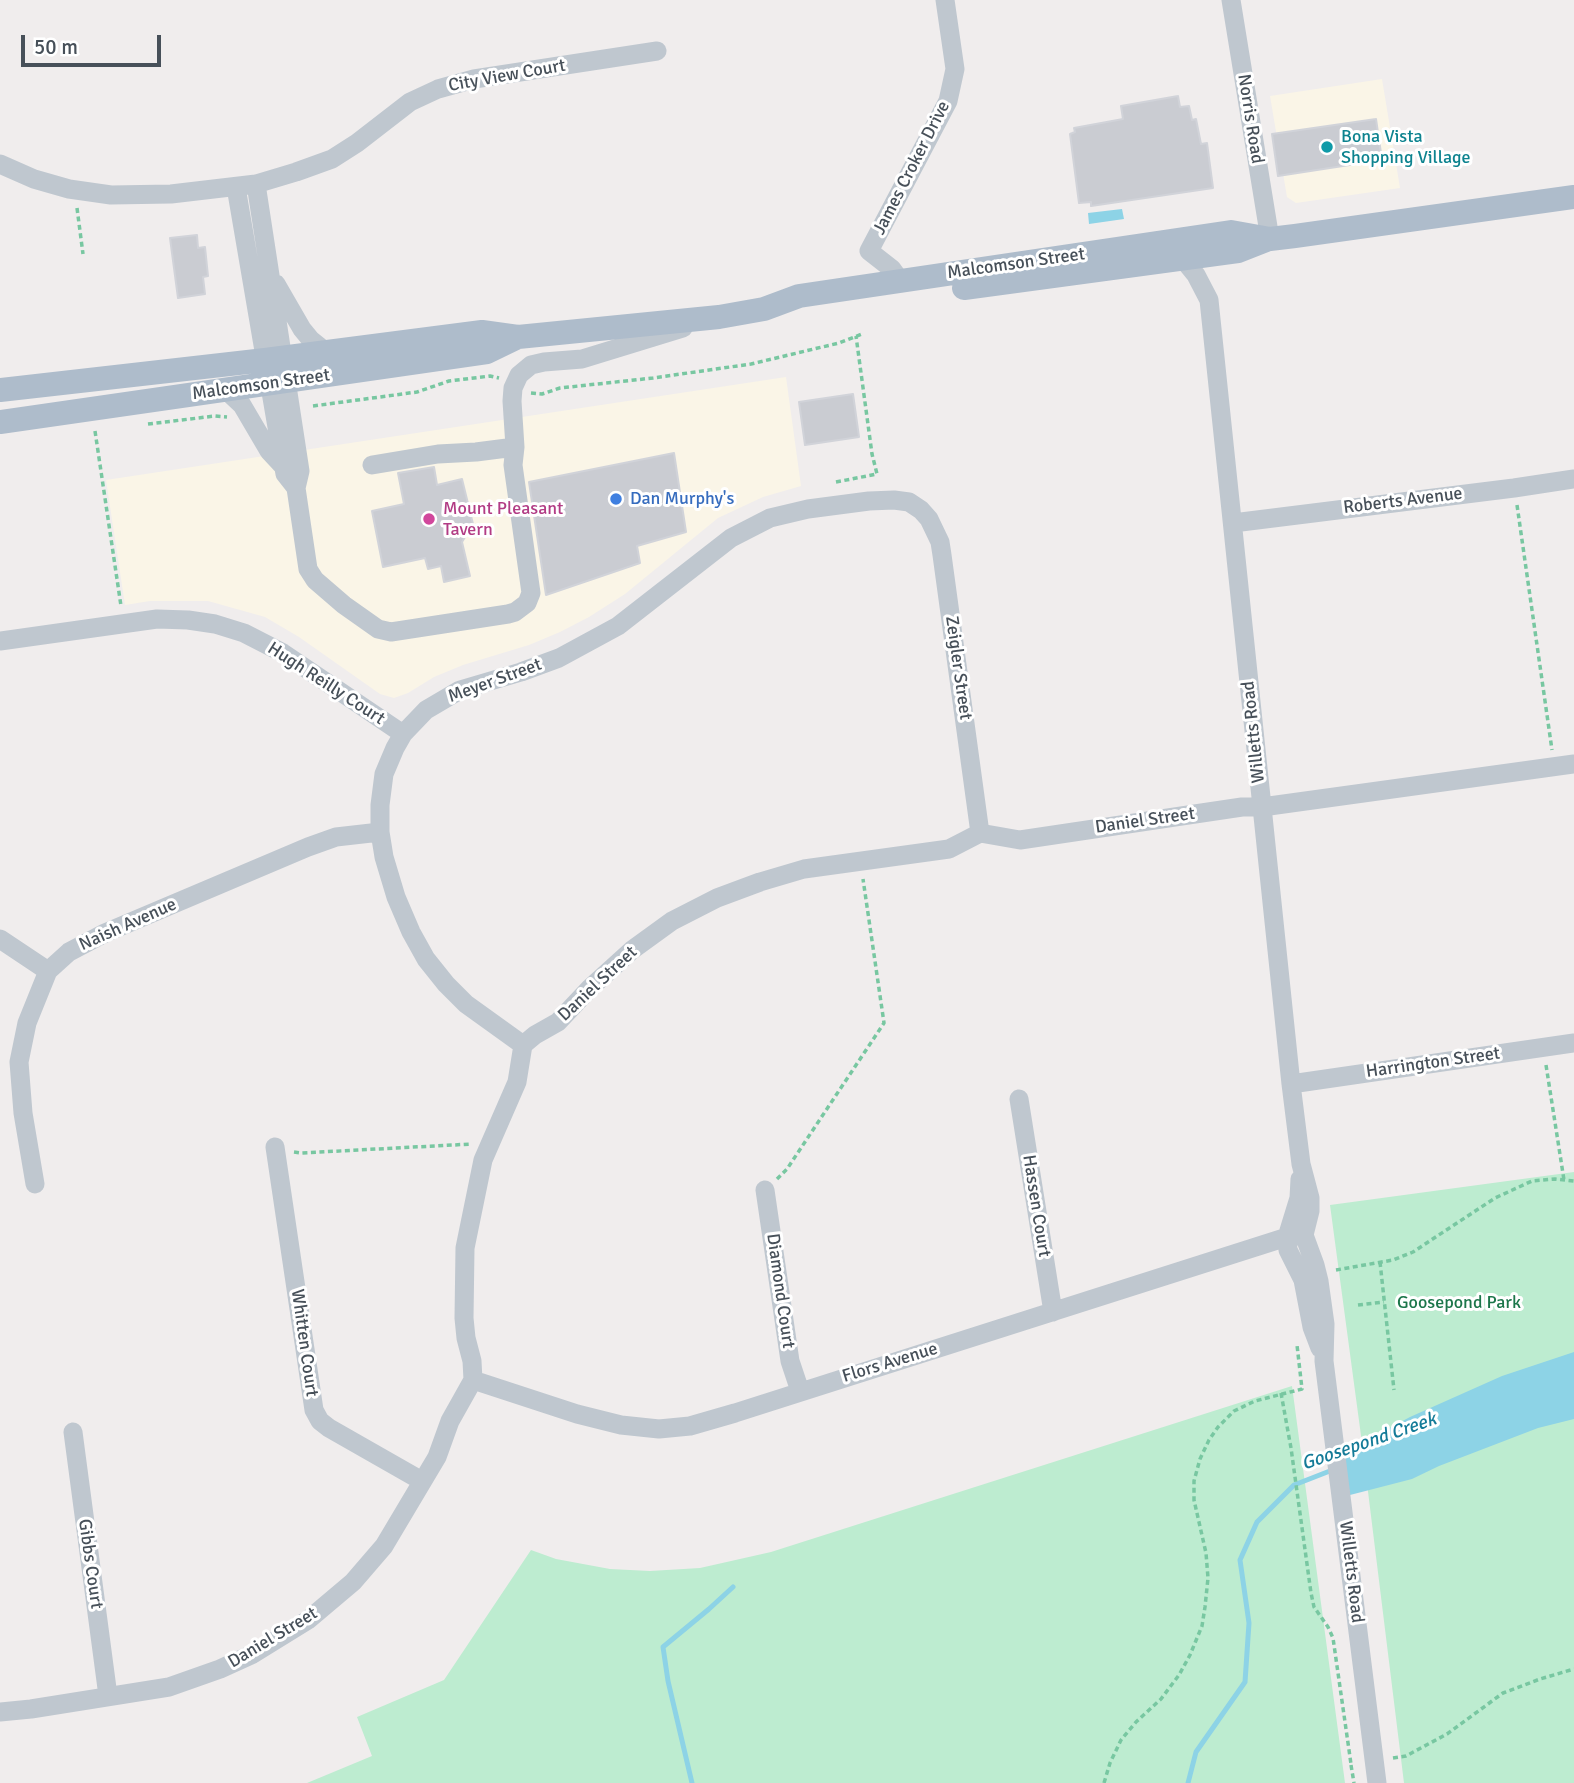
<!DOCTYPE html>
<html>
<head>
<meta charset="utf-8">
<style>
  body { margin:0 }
  #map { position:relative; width:1574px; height:1783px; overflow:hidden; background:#f0eded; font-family:Signika,sans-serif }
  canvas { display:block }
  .scale { position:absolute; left:21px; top:35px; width:140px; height:32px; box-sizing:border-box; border:4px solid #475059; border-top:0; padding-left:9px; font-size:21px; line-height:24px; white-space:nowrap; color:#475059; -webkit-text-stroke:5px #fff; paint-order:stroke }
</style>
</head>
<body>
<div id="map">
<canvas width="1574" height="1783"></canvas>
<div class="scale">50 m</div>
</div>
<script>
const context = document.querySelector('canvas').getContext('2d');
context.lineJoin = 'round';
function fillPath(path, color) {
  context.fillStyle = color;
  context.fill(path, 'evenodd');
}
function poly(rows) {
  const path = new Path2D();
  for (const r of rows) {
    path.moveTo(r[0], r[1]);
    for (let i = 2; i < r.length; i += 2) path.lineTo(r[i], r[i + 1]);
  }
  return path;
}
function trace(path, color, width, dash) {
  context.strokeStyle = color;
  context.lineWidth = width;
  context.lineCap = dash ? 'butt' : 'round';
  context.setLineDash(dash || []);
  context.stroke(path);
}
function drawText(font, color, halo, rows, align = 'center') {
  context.font = font + ' Signika,sans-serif';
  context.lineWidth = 6;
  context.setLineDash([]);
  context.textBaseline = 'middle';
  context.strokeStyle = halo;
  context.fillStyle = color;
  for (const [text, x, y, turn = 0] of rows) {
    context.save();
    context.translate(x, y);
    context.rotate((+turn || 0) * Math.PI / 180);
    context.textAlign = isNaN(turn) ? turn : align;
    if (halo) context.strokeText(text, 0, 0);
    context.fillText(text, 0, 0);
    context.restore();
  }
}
fillPath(poly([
  [1382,79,1400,188,1296,203,1287,197,1270,96],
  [786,377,801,486,763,497,718,518,625,594,589,617,560,632,529,645,463,665,434,677,408,693,394,698,380,694,299,637,265,617,208,601,150,601,125,605,106,480]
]), '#faf5e7');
fillPath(poly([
  [1574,1172,1574,1783,1404,1783,1362,1443,1330,1205],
  [1292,1386,1345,1783,307,1783,372,1756,357,1717,444,1680,531,1550,556,1559,610,1569,650,1571,700,1568,771,1552]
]), '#bdecd0');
fillPath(poly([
  [1122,209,1124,219,1089,224,1088,213],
  [1574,1352,1574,1419,1538,1428,1439,1466,1412,1479,1350,1495,1343,1453,1410,1417,1502,1376]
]), '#8dd3e6');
trace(poly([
  [692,1783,668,1681,663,1647,709,1609,733,1587],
  [1188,1783,1196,1752,1245,1682,1249,1623,1240,1560,1257,1522,1294,1485,1335,1469]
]), '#8dd3e6', 5);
const building = poly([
  [1178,96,1180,107,1189,106,1192,120,1196,119,1201,144,1207,143,1213,188,1091,206,1091,202,1079,203,1070,134,1075,132,1074,128,1123,119,1121,106,1178,96],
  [1376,119,1382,160,1278,176,1272,134,1376,119],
  [197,235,198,248,205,247,208,276,203,277,205,294,178,298,170,238,197,235],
  [853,394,859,437,805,445,799,402,853,394],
  [674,453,686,532,637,546,640,563,546,595,529,482,674,453],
  [434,467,437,485,462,479,473,524,462,542,470,576,444,582,441,566,428,569,425,558,383,567,372,511,404,504,398,473,434,467]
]);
fillPath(building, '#caccd2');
trace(building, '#d1d3d9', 2);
trace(poly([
  [77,208,83,254],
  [531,393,542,394,560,388,653,378,751,364,839,343,862,334],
  [313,406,417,392,449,381,490,376,499,378],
  [148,424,215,416,227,417],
  [95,431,121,606],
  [836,482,877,474,872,454,856,336],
  [1517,505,1552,750],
  [1546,1065,1564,1180],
  [294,1152,301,1153,472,1144],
  [777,1179,787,1169,884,1023,863,879],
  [1380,1262,1394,1390],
  [1336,1270,1393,1260,1413,1252,1495,1198,1532,1181,1555,1179,1574,1181],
  [1358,1305,1384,1302],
  [1281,1393,1291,1448,1311,1593,1314,1607,1328,1627,1333,1638,1351,1764],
  [1393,1758,1406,1756,1447,1734,1503,1693,1540,1679,1574,1669],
  [1351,1765,1354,1783],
  [1104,1783,1110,1763,1121,1740,1136,1722,1161,1699,1179,1675,1190,1655,1202,1626,1205,1607,1208,1578,1206,1553,1194,1500,1194,1481,1200,1459,1209,1440,1218,1427,1234,1411,1255,1401,1302,1389,1297,1345]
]), '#78c7a1', 3.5, [5, 3.5]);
trace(poly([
  [1231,0,1270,239],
  [0,164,34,179,69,189,111,195,171,194,256,184,296,172,332,159,357,143,410,102,438,89,474,79,657,51],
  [256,184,300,471,296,488,308,569,315,580,344,605,378,629,391,632,508,614,515,612,527,603,531,593,513,465,515,447,512,401,513,388,519,375,531,365,544,362,582,359,683,328],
  [236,187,285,474,296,488],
  [1183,259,1196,275,1209,300,1291,1084,1301,1164,1310,1198,1310,1211,1304,1235,1315,1265,1319,1281,1325,1324,1324,1361,1377,1783],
  [900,280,892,269,869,251,948,101,955,69,945,0],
  [276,284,302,329,311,340,326,352],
  [226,390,242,405,269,451,282,465],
  [372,465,438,454,476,452,515,447],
  [1233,523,1514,488,1574,479],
  [0,641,157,619,188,620,215,624,244,633,283,653,403,734],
  [0,939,48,971],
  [523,1045,466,1004,446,984,426,959,411,932,396,897,384,857,380,832,380,805,384,774,395,748,403,734,426,710,460,690,521,672,559,658,618,626,731,538,770,518,808,509,869,501,894,500,909,502,921,510,929,519,940,542,942,555,980,833],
  [1291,1084,1574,1043],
  [1019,1099,1053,1312],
  [275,1147,314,1410,320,1421,329,1428,422,1481],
  [1300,1179,1299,1198,1287,1237,1288,1250,1303,1280,1312,1327,1320,1348],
  [35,1184,23,1113,19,1062,27,1023,48,971,69,952,105,933,308,847,336,837,380,832],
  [765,1190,790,1361,800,1391],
  [473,1380,577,1414,621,1425,659,1429,690,1426,735,1413,1287,1237,1304,1235],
  [73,1432,108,1696],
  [0,1712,31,1709,169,1687,220,1669,253,1654,308,1620,353,1582,384,1546,437,1457,450,1421,473,1380,472,1361,466,1338,464,1318,465,1248,483,1160,517,1082,523,1045,535,1035,558,1022,590,988,632,950,672,921,717,898,760,882,804,869,949,849,980,833,1020,840,1242,807,1262,807,1574,764]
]), '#bfc7cf', 19);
trace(poly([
  [964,288,1238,251,1266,240],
  [0,390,265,360,482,332,518,337,719,317,764,309,799,296,1231,232,1270,239,1295,236,1574,197],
  [0,422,487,352,518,337]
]), '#aebccb', 24);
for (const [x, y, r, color] of [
  [1327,147,7,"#0f9aa8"],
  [616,499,7,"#3f7fe0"],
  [429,519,7,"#d1479c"]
]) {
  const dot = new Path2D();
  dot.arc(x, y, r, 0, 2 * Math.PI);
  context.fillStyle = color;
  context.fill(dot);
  trace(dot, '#fff', 2.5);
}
drawText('18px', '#475059', '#fff', [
  ["City View Court",507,76,-10],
  ["Norris Road",1250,119,81],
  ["James Croker Drive",912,168,-63],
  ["Malcomson Street",1016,264,-8],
  ["Malcomson Street",261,385,-8],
  ["Roberts Avenue",1403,501,-7],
  ["Zeigler Street",958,668,82],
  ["Meyer Street",495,681,-20],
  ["Hugh Reilly Court",326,684,33],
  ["Willetts Road",1254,732,-96],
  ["Daniel Street",1145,821,-8],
  ["Naish Avenue",128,925,-24],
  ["Daniel Street",598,984,-43],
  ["Harrington Street",1433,1063,-8],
  ["Hassen Court",1036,1206,81],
  ["Diamond Court",780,1291,82],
  ["Whitten Court",304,1343,82],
  ["Flors Avenue",890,1363,-17],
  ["Gibbs Court",90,1564,82],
  ["Willetts Road",1351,1572,83],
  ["Daniel Street",273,1638,-31]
]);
drawText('18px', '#0d838f', '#fff', [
  ["Bona Vista",1341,137],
  ["Shopping Village",1341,158]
], 'left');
drawText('18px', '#366cbe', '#fff', [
  ["Dan Murphy's",630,499]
], 'left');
drawText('18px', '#b23c85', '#fff', [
  ["Mount Pleasant",443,509],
  ["Tavern",443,530]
], 'left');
drawText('18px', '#1c764a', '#fff', [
  ["Goosepond Park",1459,1303]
]);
drawText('italic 19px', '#147b98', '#fff', [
  ["Goosepond Creek",1369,1442,-19]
]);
</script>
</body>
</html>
